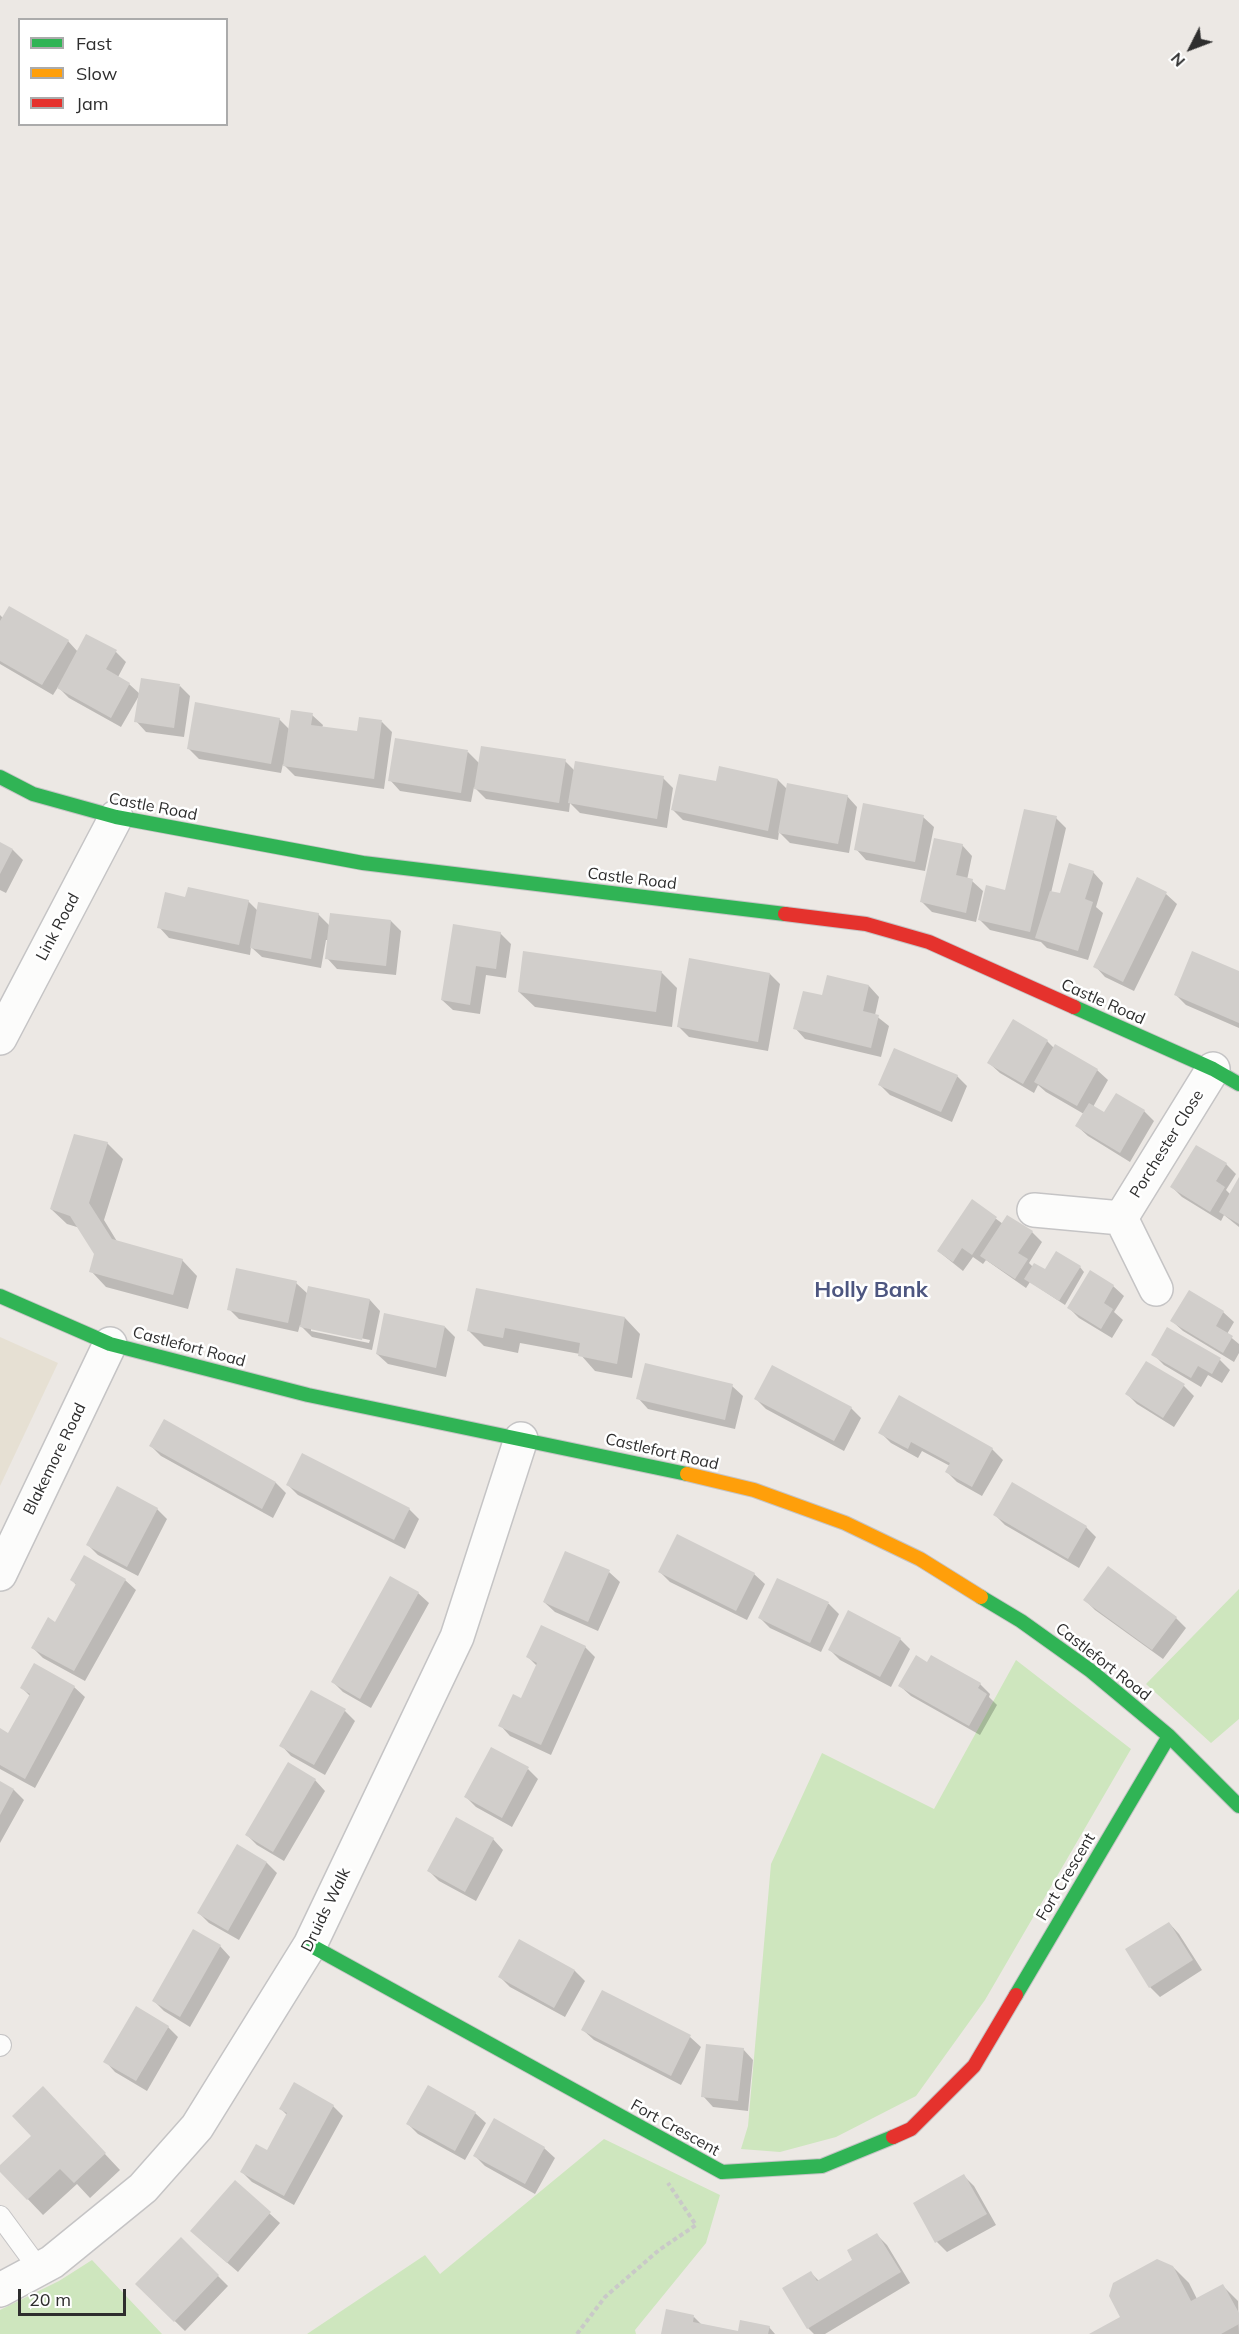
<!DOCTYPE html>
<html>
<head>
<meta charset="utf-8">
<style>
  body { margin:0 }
  #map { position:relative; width:1239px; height:2334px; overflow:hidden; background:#ece8e4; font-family:Mulish,sans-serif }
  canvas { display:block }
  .legend { position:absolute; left:18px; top:18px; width:210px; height:108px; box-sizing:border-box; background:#fff; border:2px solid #ababab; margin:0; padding:8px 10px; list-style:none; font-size:18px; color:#2e2e2e }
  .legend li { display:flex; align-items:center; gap:12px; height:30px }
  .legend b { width:30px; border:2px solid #ababab }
  .north { position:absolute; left:1161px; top:18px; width:60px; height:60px; -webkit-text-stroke:4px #fff; paint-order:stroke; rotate:228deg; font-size:16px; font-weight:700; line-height:24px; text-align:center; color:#2e2e2e }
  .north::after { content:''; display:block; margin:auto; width:21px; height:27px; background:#2e2e2e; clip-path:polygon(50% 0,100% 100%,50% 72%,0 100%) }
  .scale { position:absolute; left:18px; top:2289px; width:108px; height:27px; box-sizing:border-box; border:3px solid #2e2e2e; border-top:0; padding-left:8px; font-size:18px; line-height:21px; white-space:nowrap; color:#2e2e2e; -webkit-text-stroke:4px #fff; paint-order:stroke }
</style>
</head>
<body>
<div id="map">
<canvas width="1239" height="2334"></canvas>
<ul class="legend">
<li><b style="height:8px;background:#30b455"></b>Fast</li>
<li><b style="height:8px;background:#ff9f0a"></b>Slow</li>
<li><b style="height:8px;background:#e5322d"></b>Jam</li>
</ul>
<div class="north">N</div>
<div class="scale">20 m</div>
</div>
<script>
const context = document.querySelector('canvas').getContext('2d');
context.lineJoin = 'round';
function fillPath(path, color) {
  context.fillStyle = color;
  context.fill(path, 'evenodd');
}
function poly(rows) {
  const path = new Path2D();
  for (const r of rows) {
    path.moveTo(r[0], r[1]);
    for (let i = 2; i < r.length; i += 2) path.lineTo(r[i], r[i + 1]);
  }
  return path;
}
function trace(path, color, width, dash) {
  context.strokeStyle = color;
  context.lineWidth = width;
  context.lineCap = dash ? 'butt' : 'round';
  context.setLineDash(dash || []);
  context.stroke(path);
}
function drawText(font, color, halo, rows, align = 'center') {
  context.font = font + ' Mulish,sans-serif';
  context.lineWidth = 5;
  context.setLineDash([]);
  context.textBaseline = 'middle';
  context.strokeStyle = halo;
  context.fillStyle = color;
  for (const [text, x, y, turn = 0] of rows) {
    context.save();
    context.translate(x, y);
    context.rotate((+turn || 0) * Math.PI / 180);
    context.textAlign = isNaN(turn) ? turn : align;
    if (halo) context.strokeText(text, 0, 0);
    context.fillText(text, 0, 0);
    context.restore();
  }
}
fillPath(poly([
  [0,1337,58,1363,0,1486]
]), '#e6e0d3');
fillPath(poly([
  [1239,1589,1239,1719,1211,1743,1146,1684],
  [1016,1660,1131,1749,985,2000,916,2096,836,2137,780,2152,741,2149,748,2126,771,1864,822,1753,934,1809],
  [604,2139,720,2195,706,2243,635,2330,636,2334,307,2334,425,2255,440,2274],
  [92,2260,162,2334,0,2334,0,2310,59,2281]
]), '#cee6be');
fillPath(poly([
  [0,615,3,618,68,641,78,652,116,652,126,662,118,677,129,684,140,694,121,727,69,698,58,687,53,695,0,664],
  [180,686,190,696,184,737,146,732,136,721],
  [312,715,323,725,322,728,358,733,382,722,392,732,384,789,295,776,283,764,281,773,199,759,188,748,279,719,290,730],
  [468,752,480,764,565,761,575,771,663,778,673,788,667,828,580,813,570,803,569,812,486,799,474,787,471,802,400,791,390,780],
  [778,780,788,790,847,796,857,807,849,853,790,843,779,832,778,840,683,820,673,810,717,783],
  [923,817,934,827,925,871,866,860,856,849],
  [1056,818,1066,828,1051,893,1061,895,1093,872,1103,883,1096,907,1103,913,1088,960,1047,948,1041,942,990,930,980,920,1006,892],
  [0,843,13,850,23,860,6,893,0,890],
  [962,845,972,856,967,880,972,881,983,891,976,922,932,912,922,902],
  [1137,879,1166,894,1177,904,1134,991,1105,977,1095,966],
  [186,899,248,901,258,911,318,914,330,926,391,921,401,931,396,975,337,969,327,958,329,940,326,940,321,968,262,957,251,947,250,955,169,938,159,927],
  [500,933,511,944,506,978,486,975,480,1014,453,1010,442,1000],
  [661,972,677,988,672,1027,535,1007,519,992],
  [1239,973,1239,1028,1186,1005,1175,994],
  [770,974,780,984,768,1051,689,1037,679,1027],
  [828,976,869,986,879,997,875,1015,889,1026,881,1057,805,1039,795,1028,823,997],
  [1047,1041,1054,1048,1056,1046,1097,1070,1108,1080,1093,1107,1105,1114,1144,1111,1154,1121,1130,1162,1088,1136,1077,1126,1084,1114,1046,1092,1038,1085,1034,1093,1000,1073,989,1063],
  [957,1076,967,1086,952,1122,890,1095,880,1085],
  [107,1143,123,1159,104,1220,118,1243,182,1260,197,1276,188,1309,106,1287,91,1271,95,1253,80,1228,67,1224,51,1209],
  [1226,1164,1236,1174,1226,1190,1231,1195,1239,1180,1239,1227,1224,1215,1221,1221,1182,1197,1172,1187],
  [972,1201,1003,1224,1032,1232,1042,1242,1029,1263,1033,1267,1046,1271,1080,1267,1084,1272,1065,1305,1030,1282,1026,1288,986,1260,983,1264,973,1257,963,1271,938,1251],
  [1091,1272,1113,1286,1124,1296,1114,1312,1123,1320,1112,1338,1079,1318,1069,1308],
  [296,1283,308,1294,370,1300,380,1311,372,1350,312,1337,300,1325,298,1332,239,1319,229,1309],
  [311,1328,370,1340,369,1343,311,1331],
  [1223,1312,1234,1322,1227,1334,1239,1344,1239,1353,1234,1362,1183,1331,1172,1321],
  [625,1318,640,1334,632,1378,595,1371,580,1354,520,1343,518,1353,484,1346,469,1331],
  [445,1327,455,1337,446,1377,388,1364,377,1354],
  [1168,1329,1220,1360,1230,1370,1222,1383,1208,1375,1201,1387,1164,1365,1153,1354],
  [732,1386,743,1396,735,1429,648,1409,638,1398],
  [1184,1386,1194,1396,1174,1427,1137,1404,1127,1394],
  [900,1397,992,1449,1003,1460,982,1496,957,1482,947,1472,950,1466,922,1451,918,1458,891,1443,880,1432],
  [756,1399,851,1408,861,1418,844,1451,766,1409],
  [165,1421,276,1483,286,1493,273,1518,161,1456,151,1446],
  [288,1485,409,1509,419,1519,405,1549,298,1495],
  [157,1509,167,1519,138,1576,98,1555,88,1545],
  [995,1515,1086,1527,1096,1537,1079,1568,1005,1525],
  [609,1572,620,1582,598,1631,555,1612,544,1602],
  [660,1572,754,1574,765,1584,747,1620,670,1582],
  [390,1578,418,1593,429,1603,371,1708,343,1692,333,1682],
  [72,1580,125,1580,136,1590,85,1681,43,1658,33,1648,56,1624,77,1586],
  [778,1580,829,1604,839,1614,821,1652,770,1628,760,1618],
  [1085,1600,1176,1618,1186,1628,1163,1659,1095,1610],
  [900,1639,910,1649,891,1687,840,1660,829,1649],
  [585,1647,595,1657,551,1755,510,1736,500,1725,522,1700,537,1666,528,1657],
  [928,1664,980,1684,990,1694,989,1697,997,1705,980,1735,911,1696,900,1686],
  [74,1687,85,1697,35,1788,0,1769,0,1730,9,1735,30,1696,22,1688],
  [312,1692,345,1711,355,1721,325,1775,291,1756,281,1745],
  [528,1769,538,1779,512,1827,476,1807,466,1797],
  [315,1780,325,1791,284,1861,257,1845,247,1835],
  [0,1782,14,1790,24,1800,0,1843],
  [493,1839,503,1850,476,1901,439,1881,429,1871],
  [238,1846,267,1863,277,1873,239,1940,209,1923,199,1913],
  [1169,1923,1179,1934,1202,1970,1160,1997,1150,1987],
  [520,1941,575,1971,585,1981,565,2017,510,1987,500,1977],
  [220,1946,230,1957,190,2027,164,2011,154,2001],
  [603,1992,690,2037,701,2047,681,2085,594,2040,583,2030],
  [168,2027,178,2037,147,2091,115,2072,105,2061],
  [743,2049,753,2060,748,2111,713,2107,703,2096],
  [58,2104,120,2170,90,2198,77,2184,43,2215,0,2170,0,2167,33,2136],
  [333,2106,343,2116,294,2205,252,2182,242,2172,267,2152,287,2115,281,2109],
  [475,2113,486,2123,465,2160,418,2134,408,2124],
  [544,2148,555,2158,535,2194,485,2166,475,2156],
  [964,2176,974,2186,996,2225,947,2252,937,2242,915,2203],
  [235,2182,280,2223,238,2272,202,2241],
  [876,2234,887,2245,910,2283,825,2334,814,2334,808,2328,811,2273,819,2281,854,2260],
  [181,2239,228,2286,185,2331,137,2284],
  [1173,2267,1189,2283,1197,2299,1223,2286,1238,2301,1239,2334,1092,2334,1122,2318],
  [694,2317,702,2325,739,2333,769,2327,775,2334,662,2334]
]), '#0003');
fillPath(poly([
  [9,606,69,640,42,685,0,661,0,621],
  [86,634,117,650,106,669,130,683,111,718,57,688],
  [141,678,180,684,174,728,134,722],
  [195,702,280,718,271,764,187,749],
  [291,710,313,713,311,725,357,731,359,717,382,720,374,779,283,766],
  [395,738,468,750,461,793,388,781],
  [481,746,566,759,559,803,474,789],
  [575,761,664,776,657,819,568,803],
  [719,766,778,779,768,831,671,810,679,774,716,781],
  [787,783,848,795,838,844,778,833],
  [863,803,924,815,915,862,854,850],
  [1024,809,1057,816,1030,932,978,920,986,885,1005,890],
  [934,838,963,844,956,875,973,879,966,913,920,902],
  [0,842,13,849,0,874],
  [1069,863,1094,871,1085,899,1093,902,1078,951,1035,938,1050,891,1060,893],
  [1137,877,1167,892,1123,982,1093,967],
  [188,887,249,900,239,945,157,928,165,892,185,897],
  [258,902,319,913,311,959,250,948],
  [330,913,391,920,386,966,325,959],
  [453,924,501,932,496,969,476,966,470,1005,441,1000],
  [523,951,662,971,656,1012,518,992],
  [1192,951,1239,971,1239,1023,1174,995],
  [689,958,770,973,758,1042,677,1027],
  [827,975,869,985,863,1011,879,1015,871,1048,793,1029,803,991,822,995],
  [1013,1019,1048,1040,1023,1084,987,1063],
  [1055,1044,1098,1069,1077,1106,1034,1082],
  [894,1048,958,1075,941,1112,878,1085],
  [1116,1093,1145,1110,1120,1153,1075,1126,1089,1103,1104,1112],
  [74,1134,108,1142,89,1203,112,1239,183,1259,173,1295,89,1272,94,1254,70,1216,50,1209],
  [1196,1145,1227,1163,1216,1181,1225,1187,1210,1212,1170,1187],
  [1239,1177,1239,1224,1219,1212],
  [972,1199,997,1217,972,1255,962,1248,953,1262,937,1251],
  [1007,1215,1033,1231,1018,1253,1028,1259,1015,1279,980,1256],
  [1056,1251,1081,1266,1059,1301,1024,1279,1034,1263,1045,1269],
  [236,1268,297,1281,288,1323,227,1310],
  [1090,1270,1114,1285,1104,1303,1113,1309,1101,1329,1067,1308],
  [308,1286,370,1299,362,1340,300,1327],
  [476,1288,625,1317,617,1364,578,1356,580,1343,505,1328,503,1338,467,1331],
  [1189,1290,1224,1311,1216,1326,1233,1336,1223,1353,1170,1321],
  [384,1313,445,1326,436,1368,376,1354],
  [1167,1327,1221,1358,1212,1374,1198,1366,1191,1378,1151,1355],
  [1146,1361,1185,1384,1163,1418,1125,1394],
  [645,1363,733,1384,725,1420,636,1399],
  [772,1365,852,1407,834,1441,754,1399],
  [899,1395,993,1448,972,1487,945,1472,950,1463,911,1442,908,1449,878,1433],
  [164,1419,276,1482,262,1509,149,1446],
  [302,1453,410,1508,394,1540,286,1485],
  [1012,1482,1087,1526,1068,1559,993,1515],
  [117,1486,158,1508,127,1567,86,1545],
  [677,1534,755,1573,736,1611,658,1572],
  [565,1551,610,1570,588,1622,543,1602],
  [84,1555,126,1579,74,1671,31,1648,48,1617,55,1622,76,1584,70,1580],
  [1108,1566,1177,1617,1152,1650,1083,1600],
  [390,1576,419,1592,360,1699,331,1682],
  [777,1578,829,1602,810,1643,758,1618],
  [848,1610,901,1638,880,1677,828,1650],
  [541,1625,586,1646,541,1745,498,1726,513,1694,521,1698,537,1663,526,1657],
  [916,1655,927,1662,931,1655,981,1683,978,1688,987,1694,969,1726,898,1686],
  [34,1663,75,1686,25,1779,0,1765,0,1728,8,1733,30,1694,20,1688],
  [311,1690,346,1709,314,1765,279,1746],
  [491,1747,529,1767,502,1818,464,1797],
  [288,1762,316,1779,273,1852,245,1835],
  [0,1781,14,1789,0,1815],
  [456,1817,494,1838,465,1892,427,1871],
  [237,1844,267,1862,228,1931,197,1913],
  [1169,1922,1193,1960,1149,1988,1125,1949],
  [193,1929,221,1945,180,2017,152,2001],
  [519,1939,575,1970,554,2008,498,1977],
  [602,1990,691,2035,671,2076,581,2030],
  [136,2006,169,2026,136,2081,103,2062],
  [706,2044,744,2048,738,2101,701,2097],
  [294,2082,334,2105,284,2196,240,2172,256,2144,267,2150,287,2113,279,2109],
  [428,2085,476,2112,455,2151,406,2124],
  [43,2086,106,2153,74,2183,60,2169,27,2200,0,2172,0,2165,31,2136,12,2116],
  [494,2118,545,2147,525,2184,473,2156],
  [964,2174,987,2214,935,2243,913,2203],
  [235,2180,271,2212,227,2263,190,2231],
  [877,2233,901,2272,807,2329,782,2288,811,2271,817,2281,852,2260,847,2250],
  [181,2237,219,2275,174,2322,135,2284],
  [1157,2259,1173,2266,1191,2301,1223,2284,1239,2313,1239,2324,1221,2334,1089,2334,1120,2317,1109,2296,1113,2283],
  [666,2309,694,2315,693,2322,738,2331,740,2320,770,2326,768,2334,661,2334]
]), '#d1cecb');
const lane = poly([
  [0,2046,1,2045],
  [0,2216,39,2269]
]);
const street = poly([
  [0,1038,116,817],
  [1034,1210,1121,1218,1156,1289],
  [1121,1218,1213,1069],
  [0,1574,110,1344],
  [0,2290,52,2262,143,2188,197,2127,310,1945,457,1637,521,1439]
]);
const fast = poly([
  [0,777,33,794,116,817,363,863,785,914],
  [1074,1007,1213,1069,1239,1084],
  [0,1296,110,1344,308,1395,687,1474],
  [981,1597,1021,1621,1091,1671,1169,1736,1239,1806],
  [310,1945,722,2172,822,2166,893,2137],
  [1016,1995,1169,1736]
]);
const slow = poly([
  [687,1474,754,1490,845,1523,920,1559,981,1597]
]);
const jam = poly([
  [785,914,866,924,929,942,1074,1007],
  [893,2137,911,2129,974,2066,1016,1995]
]);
trace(lane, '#c5c4c5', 22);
trace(street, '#c5c4c5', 36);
trace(fast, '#c5c4c5', 16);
trace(slow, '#c5c4c5', 16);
trace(jam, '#c5c4c5', 16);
trace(poly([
  [577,2334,605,2297,659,2250,696,2225,668,2183]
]), '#c9c9c8', 4, [4.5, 3]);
trace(lane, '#fcfcfb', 20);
trace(street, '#fcfcfb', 33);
trace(fast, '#30b455', 14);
trace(slow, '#ff9f0a', 14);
trace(jam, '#e5322d', 14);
drawText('16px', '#2e2e2e', '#fff', [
  ["Castle Road",153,807,11],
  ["Castle Road",632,879,7],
  ["Link Road",58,927,-62],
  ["Castle Road",1103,1002,24],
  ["Porchester Close",1167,1144,-58],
  ["Castlefort Road",189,1347,15],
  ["Castlefort Road",662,1452,13],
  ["Blakemore Road",55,1459,-64],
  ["Castlefort Road",1103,1662,38],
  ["Fort Crescent",1066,1877,-59],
  ["Druids Walk",326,1910,-64],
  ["Fort Crescent",675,2128,29]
]);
drawText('bold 22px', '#4d5680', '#fff', [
  ["Holly Bank",871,1290]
]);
</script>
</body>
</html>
